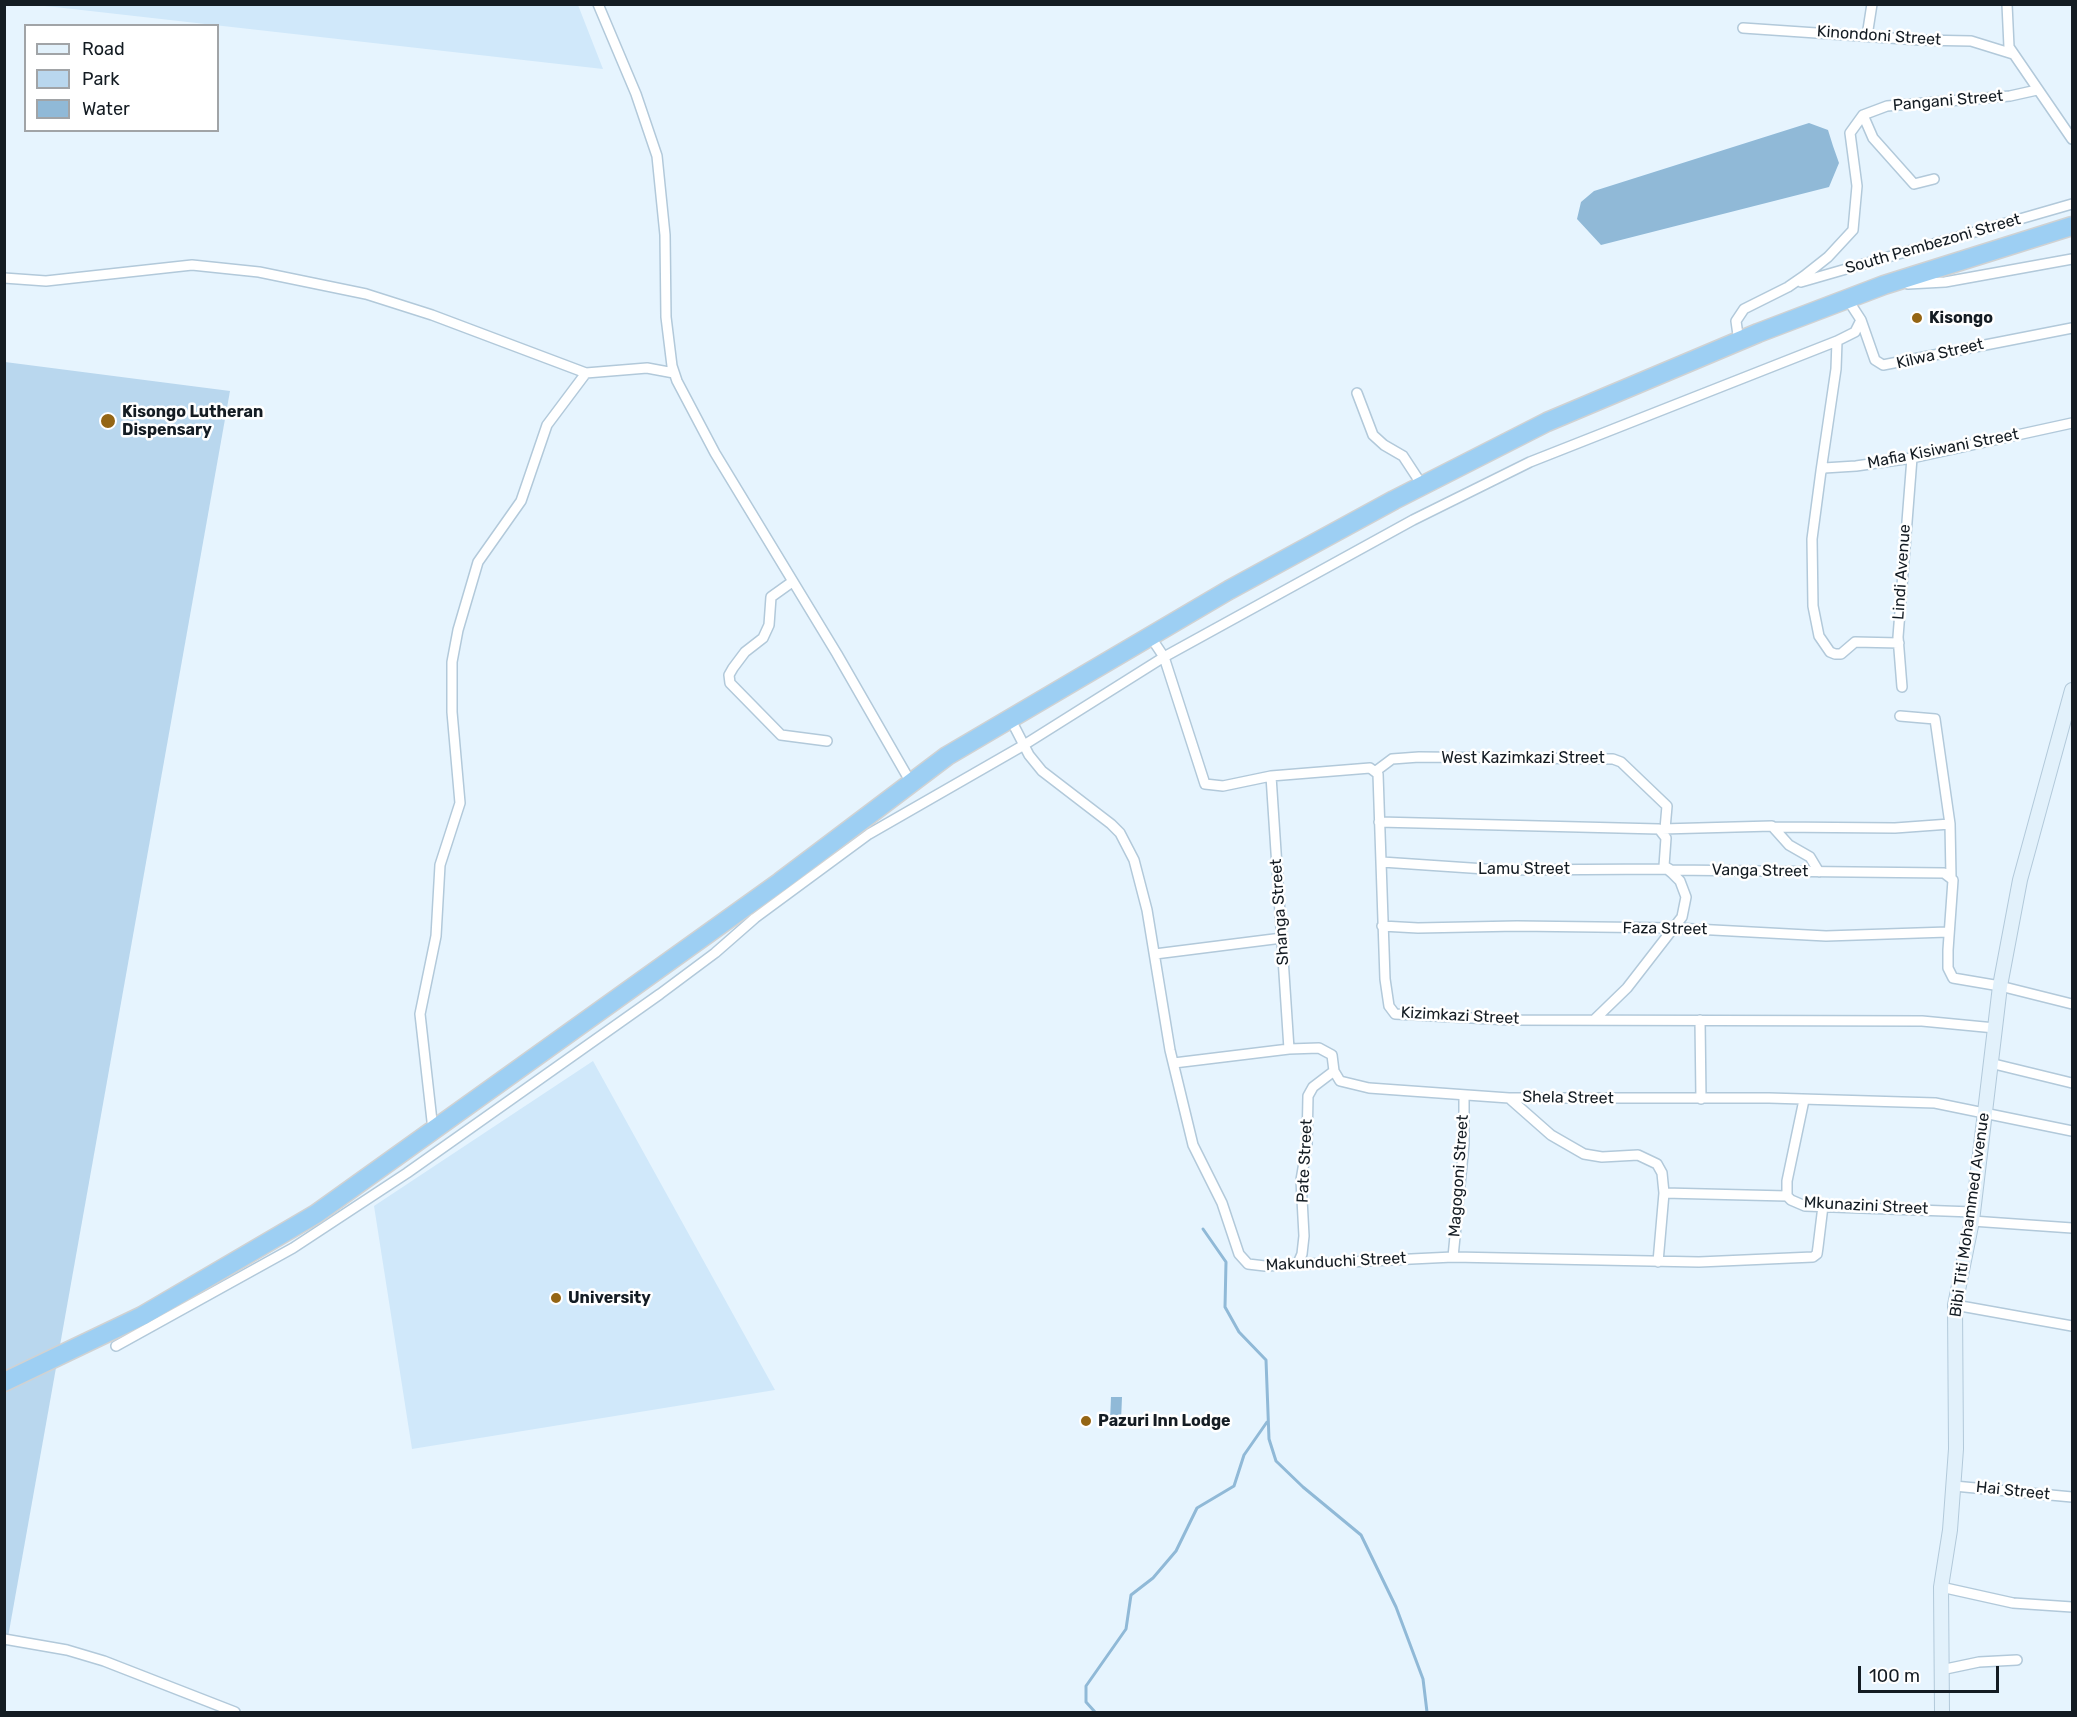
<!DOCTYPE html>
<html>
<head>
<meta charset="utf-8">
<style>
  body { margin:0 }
  #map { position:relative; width:2077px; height:1717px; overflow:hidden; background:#e6f4fe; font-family:Rubik,sans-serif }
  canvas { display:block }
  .frame { position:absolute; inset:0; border:6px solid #141c23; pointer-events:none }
  .legend { position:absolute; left:24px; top:24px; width:195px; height:108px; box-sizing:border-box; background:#fff; border:2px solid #a1a4a7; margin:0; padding:8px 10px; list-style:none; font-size:18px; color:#141c23 }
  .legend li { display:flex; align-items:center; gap:12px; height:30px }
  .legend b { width:30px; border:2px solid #a1a4a7 }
  .scale { position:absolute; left:1858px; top:1666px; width:141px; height:27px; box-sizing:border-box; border:3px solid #141c23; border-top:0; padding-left:8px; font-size:18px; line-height:21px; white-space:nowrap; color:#141c23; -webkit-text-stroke:4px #fff; paint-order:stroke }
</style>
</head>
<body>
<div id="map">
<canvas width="2077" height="1717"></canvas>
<div class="frame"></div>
<ul class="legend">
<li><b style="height:8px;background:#e2f1fb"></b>Road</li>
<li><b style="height:16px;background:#b9d7ee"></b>Park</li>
<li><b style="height:16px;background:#90b9d7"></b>Water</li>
</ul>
<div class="scale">100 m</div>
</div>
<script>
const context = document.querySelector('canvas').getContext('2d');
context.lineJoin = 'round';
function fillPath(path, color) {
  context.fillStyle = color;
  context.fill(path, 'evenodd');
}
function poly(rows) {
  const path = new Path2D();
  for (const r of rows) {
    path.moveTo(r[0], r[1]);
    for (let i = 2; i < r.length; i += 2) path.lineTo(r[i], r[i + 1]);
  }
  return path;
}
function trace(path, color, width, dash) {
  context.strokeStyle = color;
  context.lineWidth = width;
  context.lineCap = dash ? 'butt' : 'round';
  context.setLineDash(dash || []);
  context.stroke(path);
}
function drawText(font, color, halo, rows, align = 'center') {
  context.font = font + ' Rubik,sans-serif';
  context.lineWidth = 5;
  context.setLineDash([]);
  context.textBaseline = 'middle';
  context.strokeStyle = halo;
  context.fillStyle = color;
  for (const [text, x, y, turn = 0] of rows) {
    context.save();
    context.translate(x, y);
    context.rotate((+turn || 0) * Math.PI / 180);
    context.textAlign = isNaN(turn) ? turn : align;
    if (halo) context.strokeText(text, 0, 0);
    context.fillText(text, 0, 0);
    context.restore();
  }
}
fillPath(poly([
  [33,5,578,5,603,69,55,7],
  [593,1061,775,1390,412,1449,374,1206]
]), '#d0e8fa');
fillPath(poly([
  [5,362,230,391,5,1654]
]), '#b9d7ee');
fillPath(poly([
  [1809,123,1828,130,1833,146,1839,163,1829,187,1601,245,1577,219,1581,202,1594,191],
  [1111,1397,1122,1397,1121,1421,1110,1421]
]), '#90b9d7');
trace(poly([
  [1203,1229,1226,1262,1225,1307,1239,1332,1266,1360,1269,1439,1276,1461,1303,1487,1361,1535,1396,1607,1423,1679,1427,1712],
  [1095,1712,1086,1702,1086,1686,1126,1629,1131,1595,1153,1578,1176,1551,1197,1508,1234,1486,1244,1455,1267,1422]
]), '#90b9d7', 3);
const street = poly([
  [598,4,636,94,657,156,665,235,666,317,672,366,677,381,715,453,837,654,910,781],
  [2007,4,2009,47,2072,139],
  [1743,28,1919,40,1971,41,2013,54],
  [1867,36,1872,4],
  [1863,115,1873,138,1914,184,1934,179],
  [4,278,46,281,192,265,259,272,366,294,432,315,586,373,647,368,674,373],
  [1801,282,2072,204],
  [1908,284,1945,282,2072,259],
  [1848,300,1861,320,1875,360,1883,365,2072,328],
  [1739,342,1736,321,1744,309,1788,287,1804,276,1828,257,1853,230,1857,186,1850,133,1863,115,1887,106,2010,96,2037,90],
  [1357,393,1373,435,1384,445,1403,456,1422,485],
  [1821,471,1836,369,1837,341],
  [792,582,771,597,769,625,763,638,745,652,733,668,729,675,730,683,781,735,827,741],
  [1150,636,1164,657,1205,784,1223,786,1271,776,1370,768,1378,774,1385,979,1389,1006,1395,1014,1510,1020,1922,1021,1995,1028],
  [1899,643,1855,642,1841,654,1835,654,1830,652,1819,636,1813,606,1812,539,1821,471,1824,468,1856,466,1912,458,2072,423],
  [1902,687,1898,637,1912,458],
  [1900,716,1935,719,1950,824,1951,877],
  [1010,718,1029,755,1042,771,1111,824,1120,833,1134,860,1147,910,1170,1050,1193,1145,1222,1203,1239,1254,1248,1264,1265,1266,1453,1257,1699,1262,1813,1257,1817,1254,1818,1247,1823,1206],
  [1376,771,1392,759,1419,757,1613,759,1621,762,1667,806,1665,829],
  [1271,776,1289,1049],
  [1379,822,1659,829,1666,838,1664,866,1671,870,1944,873,1953,880,1948,950,1948,968,1953,978,2000,986,2072,1004],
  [1774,827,1895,828,1950,824],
  [1662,829,1772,826,1789,845,1810,857,1819,872],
  [1382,862,1500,870,1667,869,1672,873,1680,881,1686,897,1682,917,1627,988,1595,1019],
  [1382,926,1418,928,1517,926,1676,928,1826,936,1948,932],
  [1155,954,1282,938],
  [1700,1020,1701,1099],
  [1174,1063,1289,1049,1319,1048,1332,1055,1334,1071,1340,1081,1369,1088,1509,1098,1769,1098,1935,1103,2072,1131],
  [1990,1063,2072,1083],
  [1509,1098,1551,1135,1584,1154,1602,1157,1638,1155,1657,1164,1662,1173,1664,1193,1658,1262],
  [1804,1100,1787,1181,1787,1196,1791,1200,1805,1206,1973,1212],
  [433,1130,420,1014,436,936,440,865,460,803,452,712,452,662,458,630,478,562,521,501,547,425,586,373],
  [1664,1193,1787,1196],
  [1972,1221,2072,1228],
  [1453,1257,1464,1144,1464,1096],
  [1298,1263,1302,1254,1304,1236,1301,1180,1307,1145,1308,1096,1313,1087,1334,1071],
  [1955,1305,2072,1326],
  [116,1346,293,1248,407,1173,660,994,715,953,755,918,869,834,1024,745,1164,657,1413,520,1530,462,1837,341,1855,332,1861,320],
  [1954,1486,2072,1497],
  [1941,1587,2013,1603,2072,1607],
  [4,1639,67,1650,104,1661,235,1712],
  [1941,1670,1979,1662,2017,1660]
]);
const secondary = poly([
  [1942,1712,1941,1587,1950,1530,1956,1449,1955,1305,1972,1221,2000,986,2020,880,2072,690]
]);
const highway = poly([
  [4,1382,142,1316,316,1214,780,882,947,756,1229,590,1394,500,1547,422,1758,333,1884,285,2072,226]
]);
trace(street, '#b2c9da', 12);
trace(secondary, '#b2c9da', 16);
trace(highway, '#d0d2d3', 21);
trace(street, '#fff', 9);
trace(secondary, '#e2f1fb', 14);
trace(highway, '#9dcff3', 18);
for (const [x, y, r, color] of [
  [1917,318,6,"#946514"],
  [108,421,8,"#946514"],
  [556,1298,6,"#946514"],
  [1086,1421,6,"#946514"]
]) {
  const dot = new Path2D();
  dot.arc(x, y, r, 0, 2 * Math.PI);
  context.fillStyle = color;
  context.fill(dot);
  trace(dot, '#fff', 2);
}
drawText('16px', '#141c23', '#fff', [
  ["Kinondoni Street",1879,36,4],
  ["Pangani Street",1948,101,-5],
  ["South Pembezoni Street",1933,244,-16],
  ["Kilwa Street",1940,354,-13],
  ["Mafia Kisiwani Street",1943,449,-11],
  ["Lindi Avenue",1902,572,-86],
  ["West Kazimkazi Street",1523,758],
  ["Lamu Street",1524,869],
  ["Vanga Street",1760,871,1],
  ["Shanga Street",1280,912,-94],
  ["Faza Street",1665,929,1],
  ["Kizimkazi Street",1460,1016,3],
  ["Shela Street",1568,1098,1],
  ["Pate Street",1305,1161,-87],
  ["Magogoni Street",1459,1176,-86],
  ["Mkunazini Street",1866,1206,3],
  ["Bibi Titi Mohammed Avenue",1970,1215,-82],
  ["Makunduchi Street",1336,1262,-3],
  ["Hai Street",2013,1491,6]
]);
drawText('bold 16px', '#141c23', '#fff', [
  ["Kisongo",1929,318],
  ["Kisongo Lutheran",122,412],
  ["Dispensary",122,430],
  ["University",568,1298],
  ["Pazuri Inn Lodge",1098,1421]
], 'left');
</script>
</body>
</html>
